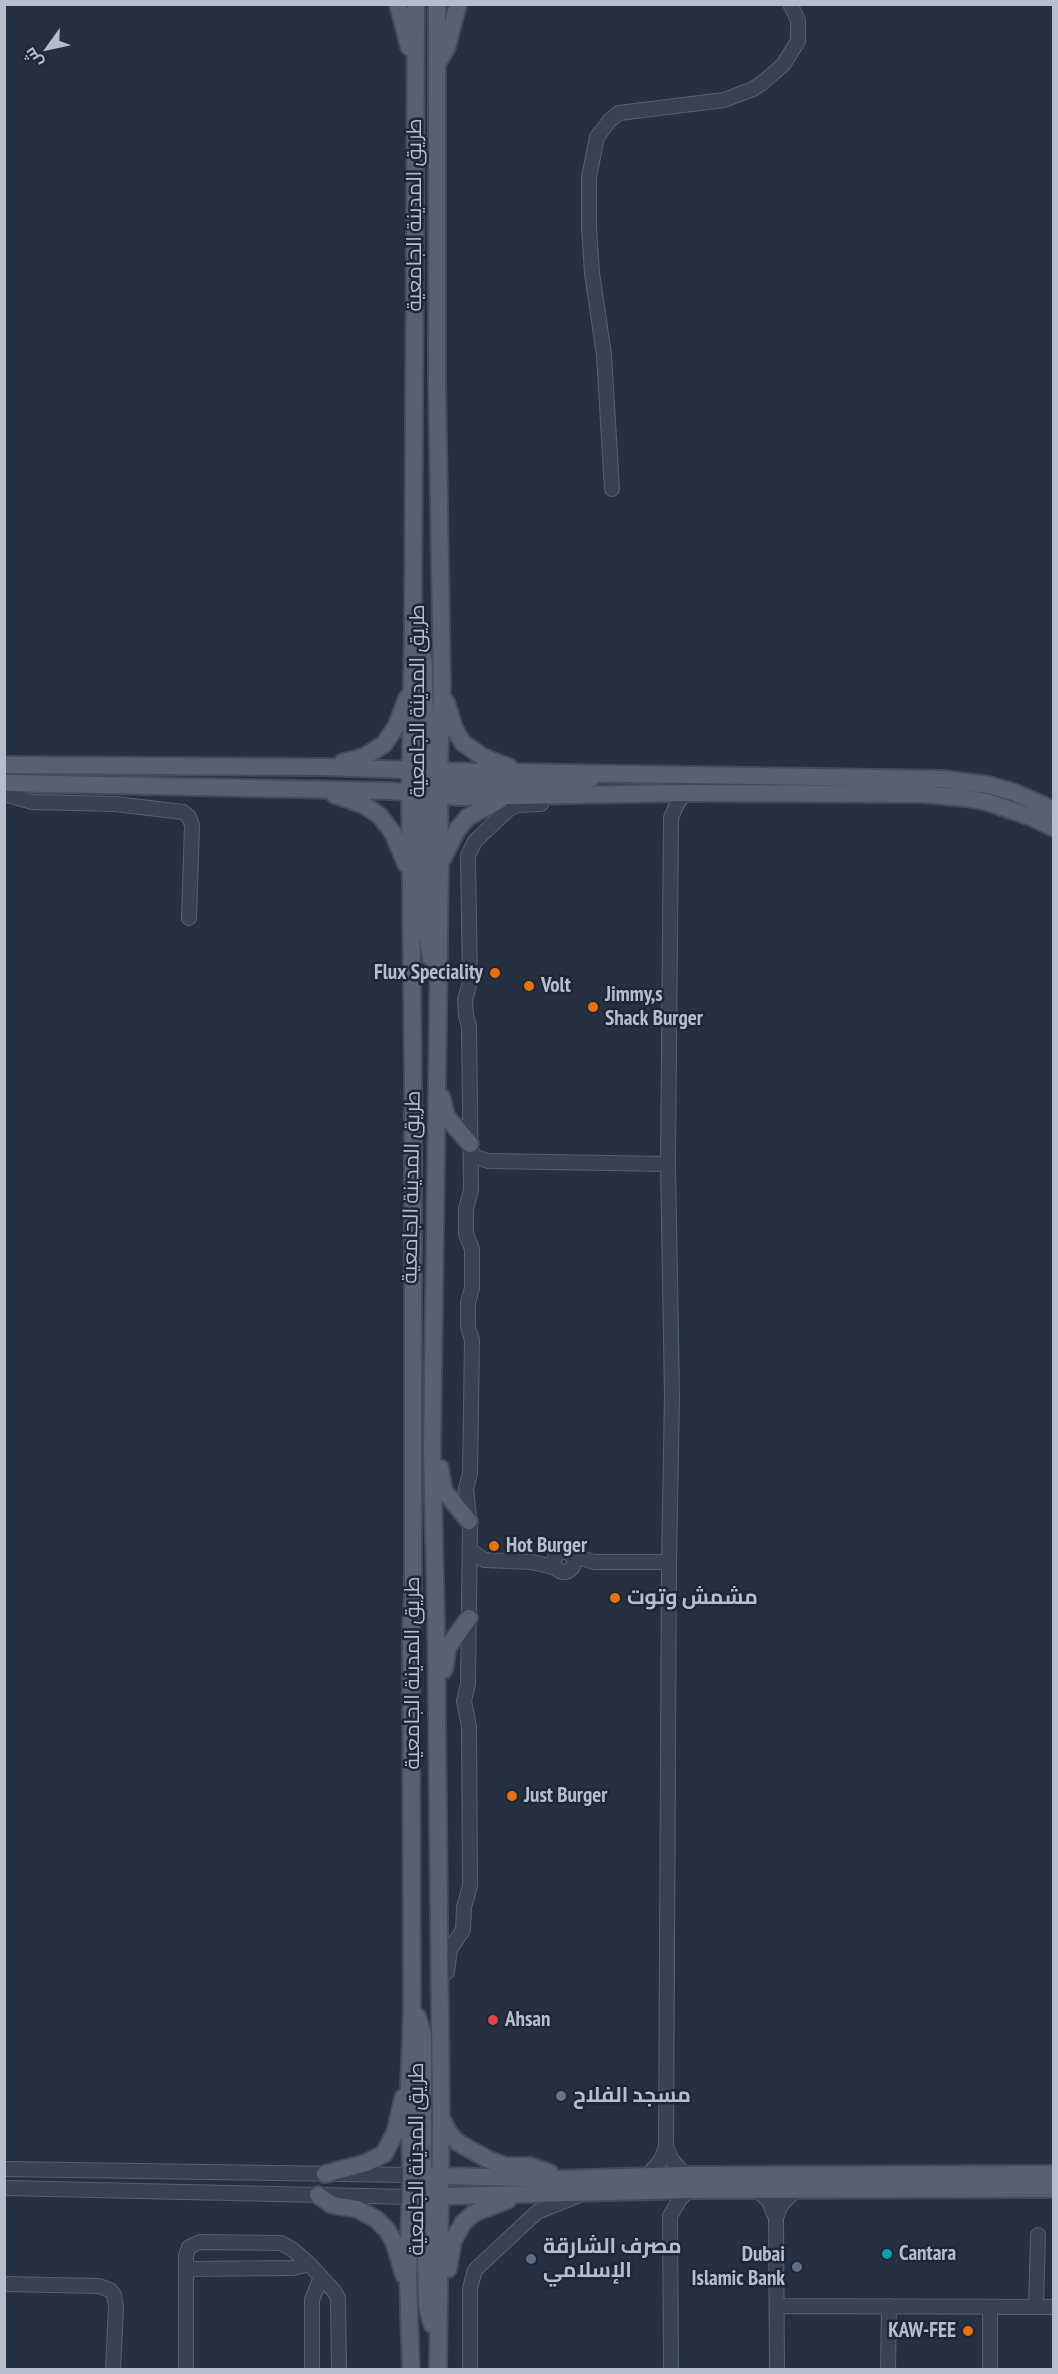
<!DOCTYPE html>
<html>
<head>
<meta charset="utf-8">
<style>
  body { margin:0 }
  #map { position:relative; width:1058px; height:2374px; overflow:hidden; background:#253042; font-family:"PT Sans Narrow",Cairo,sans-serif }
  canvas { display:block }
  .frame { position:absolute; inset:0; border:6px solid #b7bdcb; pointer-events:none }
  .north { position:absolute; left:18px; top:18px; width:60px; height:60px; -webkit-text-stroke:4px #1e2736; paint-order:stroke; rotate:237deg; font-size:16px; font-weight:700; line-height:24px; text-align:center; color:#b7bdcb }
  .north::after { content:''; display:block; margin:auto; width:21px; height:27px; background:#b7bdcb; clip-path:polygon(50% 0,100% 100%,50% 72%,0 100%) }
</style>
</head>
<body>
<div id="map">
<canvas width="1058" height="2374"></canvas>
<div class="frame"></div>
<div class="north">ش</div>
</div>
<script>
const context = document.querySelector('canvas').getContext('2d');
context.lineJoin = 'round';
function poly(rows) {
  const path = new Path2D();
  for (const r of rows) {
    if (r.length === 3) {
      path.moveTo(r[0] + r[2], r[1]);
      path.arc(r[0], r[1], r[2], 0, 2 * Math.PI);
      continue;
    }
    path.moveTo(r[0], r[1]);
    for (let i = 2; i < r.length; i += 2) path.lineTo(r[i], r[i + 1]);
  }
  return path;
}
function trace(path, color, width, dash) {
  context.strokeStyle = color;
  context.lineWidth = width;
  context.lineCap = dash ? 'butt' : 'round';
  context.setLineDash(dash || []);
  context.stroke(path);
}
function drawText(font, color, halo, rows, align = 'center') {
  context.font = font + ' "PT Sans Narrow",Cairo,sans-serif';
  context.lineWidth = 5;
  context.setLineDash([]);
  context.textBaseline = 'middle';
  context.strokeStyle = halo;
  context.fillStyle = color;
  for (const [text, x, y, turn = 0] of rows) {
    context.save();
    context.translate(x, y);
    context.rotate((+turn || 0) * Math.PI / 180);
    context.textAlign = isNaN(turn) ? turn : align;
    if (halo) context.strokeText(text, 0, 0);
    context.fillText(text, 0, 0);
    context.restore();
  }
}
const minor = poly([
  [612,489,604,355,592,273,589,227,589,177,597,137,610,120,619,113,724,100,753,89,762,83,783,65,798,41,798,20,790,4],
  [4,794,32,802,115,804,183,812,189,817,192,825,189,918],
  [471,1151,476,1157,488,1161,668,1164],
  [470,1550,484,1560,532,1562,557,1568],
  [564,1562,10],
  [572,1555,594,1562,669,1562],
  [447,1972,450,1949,463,1930,464,1907,470,1886,469,1726,464,1701,468,1684,470,1524,466,1489,470,1473,472,1340,468,1327,468,1303,472,1288,472,1249,466,1234,466,1209,471,1190,469,1027,466,1015,465,1000,470,982,468,856,475,841,509,809,518,805,541,804],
  [666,2147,672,2160,685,2175],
  [4,2169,411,2175],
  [647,2176,661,2160,666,2147,669,1562,672,1395,668,1164,671,818,677,804,685,793],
  [4,2188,410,2197],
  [758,2191,768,2200,776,2218],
  [186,2269,293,2268,309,2264],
  [4,2284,99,2286,110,2290,114,2295,116,2307,113,2370],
  [777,2306,1054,2307],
  [1036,2307,1038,2235],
  [186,2370,186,2256,189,2247,200,2242,281,2243,292,2249,309,2264,334,2291,338,2298,339,2370],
  [312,2370,312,2300,321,2277],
  [470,2370,470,2288,475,2270,537,2212,577,2196],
  [671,2370,670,2216,680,2199,689,2190],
  [777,2370,776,2218,781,2205,796,2190],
  [888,2370,889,2306],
  [990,2370,990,2308]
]);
const major = poly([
  [398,4,409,47],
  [437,4,437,383,442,687,439,771,440,865,432,1450,436,1621,441,2117,438,2370],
  [440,59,447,47,458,4],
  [418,636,424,663,426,780],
  [446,702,455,730,463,743,483,757,509,767],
  [343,762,364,757,384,744,396,727,407,698],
  [4,765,324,767,439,771,942,779,989,785,1013,792,1054,810],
  [4,783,392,791,458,797,685,793,923,794,965,798,987,802,1031,817,1054,828],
  [430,784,568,785,591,778],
  [422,785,426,794,426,927,431,958],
  [335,795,364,805,380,816,393,833,406,864],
  [443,858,457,830,468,817,500,800],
  [442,1098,446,1116,470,1144],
  [440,1468,444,1491,469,1521],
  [444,1670,448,1647,469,1618],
  [417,2016,423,2035,423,2175,426,2183],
  [441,2118,449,2133,457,2142,489,2160,506,2166,530,2166,550,2173],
  [325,2174,366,2163,384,2154,395,2133,403,2098],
  [411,2175,559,2179,685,2175,1054,2174],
  [421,2186,425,2213,427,2305,432,2324],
  [318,2195,332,2205,357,2209,376,2219,387,2230,394,2242,404,2275],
  [410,2197,689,2190,1054,2189],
  [448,2269,453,2241,463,2223,474,2213,508,2200],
  [411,2370,408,2280,411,2175,409,2090,412,2010,411,1631,413,1593,413,1078,410,792,413,627,416,4]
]);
trace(minor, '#58606e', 16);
trace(major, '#444b5a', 20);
trace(minor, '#3a4251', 14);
trace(major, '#586171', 16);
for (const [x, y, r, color] of [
  [495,973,6,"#e8710a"],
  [529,986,6,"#e8710a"],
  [593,1007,6,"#e8710a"],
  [494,1546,6,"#e8710a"],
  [615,1598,6,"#e8710a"],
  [512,1796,6,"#e8710a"],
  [493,2020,6,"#e0444e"],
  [561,2096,6,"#6b7280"],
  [887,2254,6,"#0f9aa8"],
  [531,2259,6,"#5c6f8a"],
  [797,2267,6,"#5c6f8a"],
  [968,2331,6,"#e8710a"]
]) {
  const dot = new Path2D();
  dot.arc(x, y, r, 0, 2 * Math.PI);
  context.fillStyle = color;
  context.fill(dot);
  trace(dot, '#1e2736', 2);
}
drawText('21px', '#b7bdcb', '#1e2736', [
  ["طريق المدينة الجامعية",415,215,-90],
  ["طريق المدينة الجامعية",418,701,-90],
  ["طريق المدينة الجامعية",412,1187,-89],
  ["طريق المدينة الجامعية",413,1673,-90],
  ["طريق المدينة الجامعية",417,2159,-90]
]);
drawText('bold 21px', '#b7bdcb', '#1e2736', [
  ["Flux Speciality",483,973,"right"],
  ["Volt",541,986],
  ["Jimmy,s",605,995],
  ["Shack Burger",605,1019],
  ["Hot Burger",506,1546],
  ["مشمش وتوت",627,1598],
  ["Just Burger",524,1796],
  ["Ahsan",505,2020],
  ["مسجد الفلاح",573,2096],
  ["مصرف الشارقة",543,2247],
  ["الإسلامي",543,2271],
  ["Cantara",899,2254],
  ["Dubai",785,2255,"right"],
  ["Islamic Bank",785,2279,"right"],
  ["KAW-FEE",956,2331,"right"]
], 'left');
</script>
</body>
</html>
